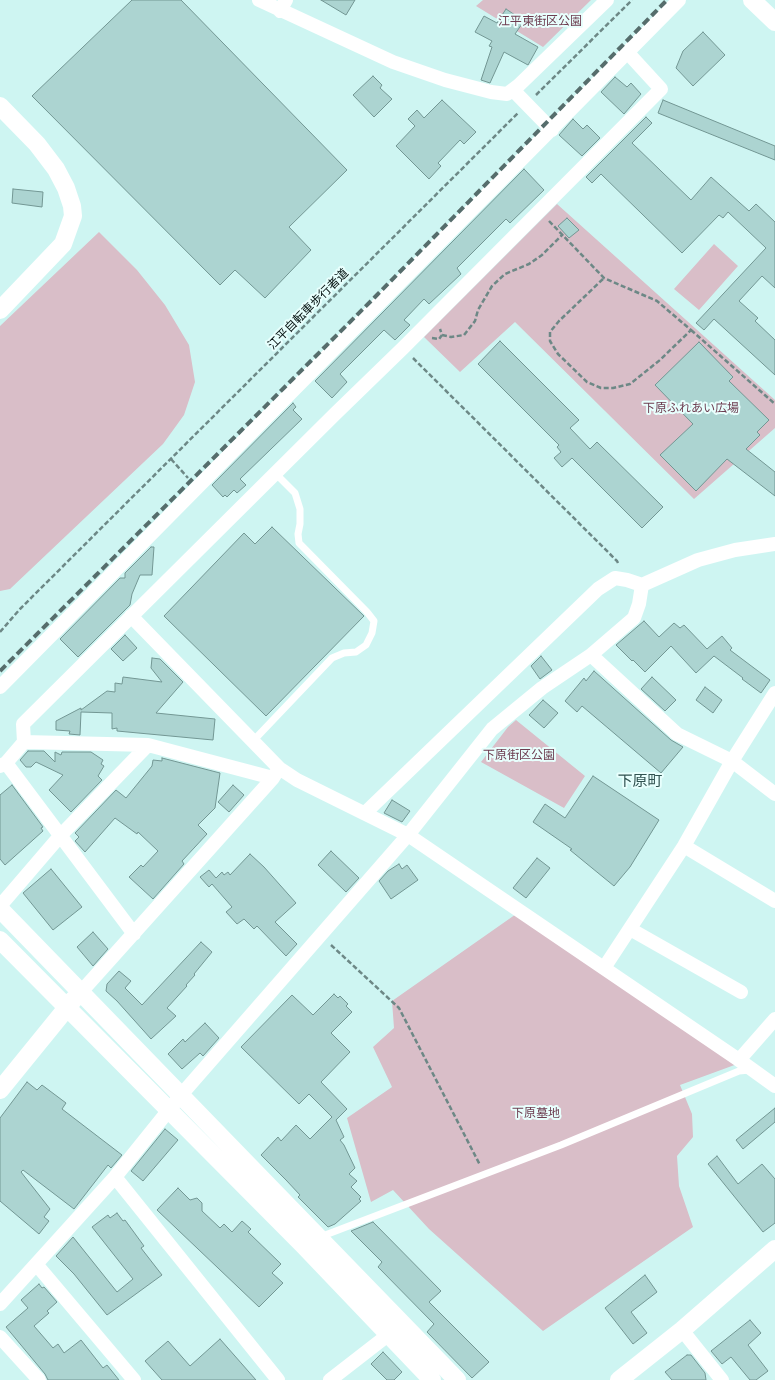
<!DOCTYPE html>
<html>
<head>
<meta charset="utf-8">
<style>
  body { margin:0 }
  canvas { display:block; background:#cef5f2 }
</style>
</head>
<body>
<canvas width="775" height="1380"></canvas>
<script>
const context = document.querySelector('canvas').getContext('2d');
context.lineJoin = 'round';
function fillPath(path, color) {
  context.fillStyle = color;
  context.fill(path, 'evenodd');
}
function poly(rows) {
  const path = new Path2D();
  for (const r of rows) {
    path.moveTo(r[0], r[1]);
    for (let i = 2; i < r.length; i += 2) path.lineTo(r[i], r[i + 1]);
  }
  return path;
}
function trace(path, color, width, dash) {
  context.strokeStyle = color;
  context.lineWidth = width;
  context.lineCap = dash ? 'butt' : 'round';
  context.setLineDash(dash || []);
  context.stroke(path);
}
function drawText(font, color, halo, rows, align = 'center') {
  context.font = font + ' Ubuntu,"Noto Sans JP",sans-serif';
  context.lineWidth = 4;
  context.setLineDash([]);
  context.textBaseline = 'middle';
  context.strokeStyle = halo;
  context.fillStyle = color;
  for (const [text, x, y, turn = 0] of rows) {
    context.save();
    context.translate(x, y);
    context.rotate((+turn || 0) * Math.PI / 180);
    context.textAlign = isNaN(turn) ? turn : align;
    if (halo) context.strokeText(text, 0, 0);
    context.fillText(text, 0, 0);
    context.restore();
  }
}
fillPath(poly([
  [483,0,591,0,543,47,476,6],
  [557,204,775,400,775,428,694,499,515,322,460,372,424,337],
  [99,232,137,270,165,305,189,345,195,382,184,415,163,444,10,589,0,591,0,326],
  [714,244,738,266,699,310,674,289],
  [516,720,585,776,564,808,481,762,508,727],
  [519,912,740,1063,680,1085,692,1114,693,1137,677,1156,679,1186,693,1227,543,1331,429,1229,393,1190,371,1202,347,1118,392,1087,373,1047,394,1028,392,1001]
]), '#d9bec8');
const building = poly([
  [132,0,181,0,347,170,289,227,311,250,265,298,235,270,220,285,32,96,132,0],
  [321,0,355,0,346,15,321,0],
  [506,9,524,21,515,34,538,47,528,65,504,52,490,83,481,80,492,47,489,46,492,41,475,32,484,16,497,23,506,9],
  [703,32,725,55,693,86,676,68,683,51,703,32],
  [373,76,382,85,380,88,392,99,374,117,353,95,373,76],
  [615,77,627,87,631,83,641,94,624,114,601,92,615,77],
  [442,100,476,132,464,144,460,140,438,163,441,166,429,179,396,146,415,126,408,119,417,110,424,118,442,100],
  [663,100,775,146,775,160,658,113,663,100],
  [646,117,652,123,632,143,691,200,711,177,749,211,756,204,775,222,775,288,762,276,739,301,758,318,755,321,775,340,775,375,714,319,704,330,696,323,766,248,728,212,723,218,719,215,682,253,601,174,592,183,586,177,646,117],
  [573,119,583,129,587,125,600,138,582,156,559,135,573,119],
  [524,169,544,190,510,223,506,219,457,268,461,274,429,304,424,299,404,320,410,325,395,340,384,330,340,374,347,382,332,398,315,381,524,169],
  [13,189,43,192,42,207,12,203,13,189],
  [567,218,579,230,569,238,558,226,567,218],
  [500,341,579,420,570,428,590,449,597,442,663,507,642,528,572,458,562,467,554,458,561,452,557,447,559,445,478,364,500,341],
  [699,342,733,377,729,381,769,420,757,432,760,435,746,449,775,472,775,496,727,459,696,491,660,455,693,424,655,385,699,342],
  [293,403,296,407,293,410,302,419,240,479,246,485,237,493,234,490,227,497,225,495,223,497,212,485,293,403],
  [272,527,364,616,266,716,164,616,244,533,255,544,272,527],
  [151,547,154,547,152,575,140,575,132,594,130,605,78,657,60,639,120,578,125,578,125,573,151,547],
  [644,621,659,637,674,623,680,628,684,625,707,649,722,636,732,648,730,650,770,680,761,693,742,679,743,678,714,656,696,673,671,646,645,672,633,660,632,661,616,645,644,621],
  [125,635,137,648,123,661,111,649,125,635],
  [541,656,552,670,540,679,531,666,541,656],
  [152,658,160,659,183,682,156,713,215,719,213,740,117,731,117,728,112,729,112,713,81,712,80,735,69,734,70,731,56,730,56,721,79,709,81,708,81,710,107,691,115,692,115,683,122,684,123,677,162,682,151,668,152,658],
  [594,671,671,740,683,747,661,773,582,706,577,712,565,701,584,678,586,681,594,671],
  [652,677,676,700,665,711,641,689,652,677],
  [705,687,722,700,713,713,696,700,705,687],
  [543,700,558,713,544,728,529,715,543,700],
  [28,751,44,751,55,762,55,752,61,755,62,752,91,752,103,760,101,764,104,766,98,776,102,780,71,812,49,790,63,775,36,762,31,767,26,767,20,760,28,751],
  [162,758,220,773,215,808,198,825,207,834,182,861,184,864,153,899,129,877,141,865,143,867,158,851,138,832,137,834,115,818,85,852,75,841,79,837,75,833,116,790,126,798,152,766,153,760,162,761,162,758],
  [593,776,659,820,630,867,614,886,570,850,572,849,533,822,545,804,565,818,593,776],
  [12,785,43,827,41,828,43,831,5,865,0,859,0,795,12,785],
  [233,785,244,795,229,812,218,802,233,785],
  [392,800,410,811,402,822,384,813,392,800],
  [331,851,359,878,346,892,318,865,331,851],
  [250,854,264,867,296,903,275,922,297,944,286,956,257,926,254,929,244,919,237,924,226,912,232,907,212,884,209,887,200,877,209,870,216,878,222,872,224,875,228,872,230,875,250,854],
  [537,858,550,868,526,898,513,888,537,858],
  [399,864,402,869,407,865,418,880,391,899,379,881,388,871,399,864],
  [51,869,82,907,53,930,23,893,51,869],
  [93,932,108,949,93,966,77,947,93,932],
  [201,942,212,952,194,974,195,975,186,985,187,986,167,1008,176,1016,151,1039,117,1001,106,991,107,984,119,971,131,981,125,988,142,1005,201,942],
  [334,994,338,998,340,996,348,1004,346,1006,352,1012,331,1033,350,1052,321,1082,347,1109,336,1120,344,1137,340,1140,344,1145,355,1168,349,1174,357,1181,351,1187,361,1197,359,1199,361,1201,335,1224,328,1227,298,1197,300,1195,286,1180,261,1155,278,1137,281,1141,296,1125,310,1139,332,1117,309,1094,299,1104,241,1047,292,995,313,1015,334,994],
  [205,1023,219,1038,203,1056,200,1053,182,1069,168,1054,183,1039,185,1042,205,1023],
  [27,1082,37,1090,42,1085,66,1103,62,1109,122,1155,111,1168,108,1165,74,1209,23,1170,21,1172,50,1209,44,1217,49,1221,39,1234,0,1201,0,1118,27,1082],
  [775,1108,775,1122,743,1149,736,1140,775,1108],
  [165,1129,178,1140,143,1181,131,1171,165,1129],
  [717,1156,738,1184,762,1164,775,1179,775,1223,763,1232,708,1164,717,1156],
  [178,1188,190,1200,197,1198,202,1203,202,1211,220,1228,224,1224,232,1232,242,1221,251,1229,248,1232,281,1264,272,1273,283,1283,259,1307,157,1210,178,1188],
  [117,1213,123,1221,125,1220,144,1246,141,1248,162,1275,107,1315,74,1274,56,1256,73,1237,117,1292,133,1279,92,1227,108,1215,110,1218,117,1213],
  [373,1222,441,1291,429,1302,489,1362,472,1378,427,1332,434,1324,378,1267,382,1262,351,1231,373,1222],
  [645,1275,657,1292,631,1312,647,1333,633,1344,605,1308,645,1275],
  [39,1284,42,1288,44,1287,57,1302,47,1311,49,1313,34,1326,53,1348,58,1344,64,1353,81,1340,103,1368,107,1365,119,1380,48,1380,45,1374,6,1327,28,1308,21,1300,39,1284],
  [750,1320,761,1333,748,1345,768,1371,756,1380,750,1380,731,1357,722,1364,711,1351,750,1320],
  [220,1339,256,1380,162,1380,145,1361,168,1341,190,1366,220,1339],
  [383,1352,402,1372,394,1380,387,1380,371,1364,383,1352],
  [687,1355,691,1355,705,1373,706,1380,672,1380,665,1372,687,1355]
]);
fillPath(building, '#acd4d1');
trace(building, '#739794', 1);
trace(poly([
  [536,95,632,0],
  [549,221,604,278,657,301,691,330,660,360,630,384,613,388,601,388,587,382,558,354,550,341,550,332,559,321,604,278],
  [691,330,775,404],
  [442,335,451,337,464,335,475,321,478,310,492,286,505,274,529,264,542,255,563,234],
  [432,338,439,339,442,335,440,329],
  [413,358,617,561,619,565],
  [171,459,188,478],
  [0,632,20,609,518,113],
  [331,945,399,1008,480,1165]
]), '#6d8886', 2.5, [5, 2.5]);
trace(poly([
  [253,741,332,658,344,653,356,652,366,645,372,633,374,621,367,612,299,543,298,534,300,524,300,509,295,493,275,473],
  [320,1237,561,1145,739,1071,750,1070]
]), '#fff', 7);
trace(poly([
  [259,0,393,62,445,80,491,92,507,94,519,85,607,0],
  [280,11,286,0],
  [513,90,552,130],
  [131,616,279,768,297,780,408,835,739,1060,775,1086],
  [591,655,677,734,732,761,775,794],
  [0,687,679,0],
  [24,742,148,745,273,778],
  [6,763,134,934],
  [0,766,6,763,24,742,23,724,335,414,403,348,661,89,628,53],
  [365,813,598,589,615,578,627,580,642,585,698,560,735,550,775,544],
  [684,846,775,901],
  [0,906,60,836,148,745],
  [630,929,741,992],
  [604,968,684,846,732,761,775,693],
  [81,992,273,778,279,768],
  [739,1060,775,1019],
  [115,1177,278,1380],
  [36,1264,134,1380],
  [0,1304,115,1177,181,1095,408,835,492,729,542,688,591,655,634,618,639,604,642,585],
  [682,1330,722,1380],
  [0,1337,39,1380],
  [330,1380,388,1335]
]), '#fff', 14);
trace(poly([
  [752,0,775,22],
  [0,106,37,144,56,169,66,188,72,206,73,216,63,244,0,310],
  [0,909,457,1380],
  [0,940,303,1245,432,1380],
  [0,1090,74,999],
  [619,1380,682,1330,775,1249]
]), '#fff', 18);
trace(poly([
  [0,671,375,297,667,0]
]), '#566d6c', 4, [8, 4]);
drawText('12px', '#6d3d50', '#e8fffd', [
  ["江平東街区公園",540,21],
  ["下原ふれあい広場",691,408],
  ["下原街区公園",519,755],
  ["下原墓地",536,1113]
]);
drawText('12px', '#041110', '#e8fffd', [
  ["江平自転車歩行者道",308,309,-45]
]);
drawText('15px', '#305250', '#e8fffd', [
  ["下原町",640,781]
]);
</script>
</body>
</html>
